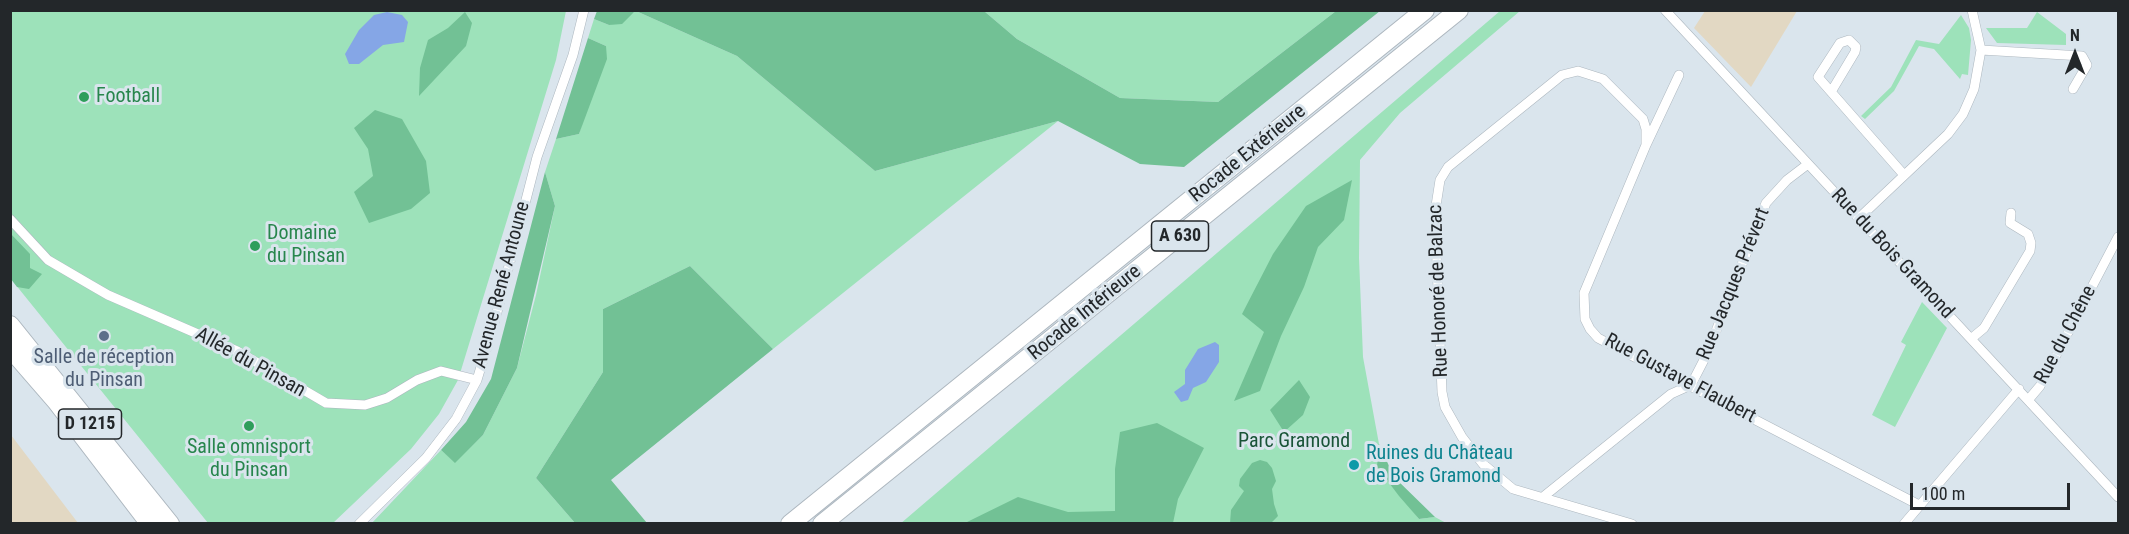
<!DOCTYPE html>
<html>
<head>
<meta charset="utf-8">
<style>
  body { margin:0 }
  #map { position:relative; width:2129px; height:534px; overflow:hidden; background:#dae5ed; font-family:"Roboto Condensed",sans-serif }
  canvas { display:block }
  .frame { position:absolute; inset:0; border:12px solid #23272a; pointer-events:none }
  .north { position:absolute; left:2045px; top:24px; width:60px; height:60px; -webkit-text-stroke:4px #dae5ed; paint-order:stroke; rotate:0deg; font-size:16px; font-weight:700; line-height:24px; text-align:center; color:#23272a }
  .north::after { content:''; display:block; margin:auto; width:21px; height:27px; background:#23272a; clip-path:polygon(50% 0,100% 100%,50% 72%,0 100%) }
  .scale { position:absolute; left:1910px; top:483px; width:160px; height:27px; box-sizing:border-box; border:3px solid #23272a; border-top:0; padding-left:8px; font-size:18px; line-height:21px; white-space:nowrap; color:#23272a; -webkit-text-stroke:4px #dae5ed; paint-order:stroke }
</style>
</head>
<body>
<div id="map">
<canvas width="2129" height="534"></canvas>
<div class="frame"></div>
<div class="north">N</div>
<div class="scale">100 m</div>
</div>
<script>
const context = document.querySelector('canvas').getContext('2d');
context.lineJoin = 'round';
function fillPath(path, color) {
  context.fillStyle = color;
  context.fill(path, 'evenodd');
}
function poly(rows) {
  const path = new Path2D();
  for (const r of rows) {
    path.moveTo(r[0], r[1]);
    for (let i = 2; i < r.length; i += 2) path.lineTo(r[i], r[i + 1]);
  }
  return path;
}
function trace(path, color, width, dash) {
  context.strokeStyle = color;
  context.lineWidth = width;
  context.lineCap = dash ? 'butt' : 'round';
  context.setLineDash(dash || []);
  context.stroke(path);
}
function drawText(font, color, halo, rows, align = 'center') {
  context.font = font + ' "Roboto Condensed",sans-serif';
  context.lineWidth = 6;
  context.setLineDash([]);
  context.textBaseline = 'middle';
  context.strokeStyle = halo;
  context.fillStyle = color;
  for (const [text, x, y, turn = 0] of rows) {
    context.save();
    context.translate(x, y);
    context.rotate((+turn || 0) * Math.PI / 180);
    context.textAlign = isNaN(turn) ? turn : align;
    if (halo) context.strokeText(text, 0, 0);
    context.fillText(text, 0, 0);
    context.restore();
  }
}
fillPath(poly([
  [1705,11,1705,10,1797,11,1751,87,1694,28],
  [11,435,78,523,11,523]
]), '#e2d8c3');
fillPath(poly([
  [10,11,566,11,556,60,458,380,439,414,411,449,333,523,208,523,11,279],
  [636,11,737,56,875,171,1058,121,773,349,690,266,603,309,603,372,536,478,575,523,371,524,441,450,455,462,483,435,517,368,536,295,555,206,545,172,556,139,579,134,606,46,588,38,594,19,609,25],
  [984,11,1336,11,1218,102,1120,98,1017,39],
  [1500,11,1520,11,1400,113,1360,160,1359,258,1363,357,1379,444,1378,467,1419,519,1435,517,1446,523,900,524],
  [2037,12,2066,34,2066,45,1997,43,1986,28,2027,28],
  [1961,15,1969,28,1971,40,1968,75,1962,74,1960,79,1934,49,1919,46,1894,91,1865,119,1861,116,1891,87,1916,40,1939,44],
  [1922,302,1947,328,1895,427,1872,415,1906,345,1901,342]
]), '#9de2ba');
fillPath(poly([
  [597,11,597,10,635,11,622,24,609,25,594,19],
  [636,11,984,11,1017,39,1120,98,1218,102,1336,11,1380,11,1184,167,1140,164,1058,121,875,171,737,56],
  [465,12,472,23,466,46,419,96,420,68,428,40,448,28],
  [588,38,606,46,607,59,579,134,556,139],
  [375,110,402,119,426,161,430,193,411,209,369,223,354,192,373,176,368,149,354,128],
  [545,172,555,206,517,368,483,435,455,463,441,450,466,422,491,379],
  [1352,180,1344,220,1318,247,1304,287,1281,336,1260,391,1234,401,1264,332,1242,314,1273,254,1306,206],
  [10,233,30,254,30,268,42,274,29,289,17,287,11,279],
  [690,266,773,349,611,480,647,523,575,523,536,478,603,372,603,309],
  [1299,380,1310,397,1303,415,1284,432,1270,410],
  [1157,423,1204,448,1178,499,1173,523,965,523,1018,497,1068,512,1115,511,1115,469,1120,432],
  [1379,444,1394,477,1435,517,1419,519,1399,496,1377,467],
  [1260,460,1267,462,1272,468,1276,481,1272,489,1274,504,1278,516,1271,523,1230,523,1231,510,1244,491,1239,486,1240,479,1252,463]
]), '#72c195');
fillPath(poly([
  [387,12,402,15,408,22,404,42,383,45,359,64,349,64,345,54,359,30,374,15],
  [1215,342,1219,345,1219,362,1206,382,1193,388,1188,400,1181,402,1174,392,1185,384,1185,370,1198,349]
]), '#85a6e6');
const street = poly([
  [1665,10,2118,497],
  [1981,50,2082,56,2087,65,2073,89],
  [1679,75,1646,145,1584,293,1585,319,1590,329,1598,338,1919,505],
  [1831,92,1855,52,1856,47,1849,40,1840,43,1818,77,1904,175],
  [1859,218,1948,134,1963,114,1974,89,1981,50,1972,10],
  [10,219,48,260,89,284,108,295,237,351,326,403,365,405,387,398,417,380,441,371,477,380],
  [1972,338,1984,328,2030,251,2031,243,2028,234,2010,223,2011,213],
  [2029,399,2040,386,2118,237],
  [1543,497,1671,394,1691,385,1707,354,1766,203,1787,180,1808,164],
  [359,524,426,458,456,419,477,380,495,320,537,157,573,55,584,10],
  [1632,524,1513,489,1483,464,1462,437,1445,407,1442,392,1435,212,1440,180,1448,167,1562,75,1578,71,1603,79,1643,119,1646,129,1646,145],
  [1904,524,2019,389]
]);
const highway = poly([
  [10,325,170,524],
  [10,348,56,401,150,524],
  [790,524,1425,10],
  [822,524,1459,10]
]);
trace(street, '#adb7bf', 10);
trace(highway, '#adb7bf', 20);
trace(street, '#fff', 9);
trace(highway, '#fff', 18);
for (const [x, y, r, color] of [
  [84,97,6,"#2e9e5b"],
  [255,246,6,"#2e9e5b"],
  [104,336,6,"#5c6f8a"],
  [249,426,6,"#2e9e5b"],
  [1354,465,6,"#0f9aa8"]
]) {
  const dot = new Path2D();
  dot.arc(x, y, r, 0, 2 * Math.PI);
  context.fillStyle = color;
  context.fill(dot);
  trace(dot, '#dae5ed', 2);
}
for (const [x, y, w] of [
  [1180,236,57],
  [90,424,63]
]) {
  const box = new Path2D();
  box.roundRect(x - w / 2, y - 15, w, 30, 4.5);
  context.fillStyle = '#dae5ed';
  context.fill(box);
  trace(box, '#23272a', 1.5);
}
drawText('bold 18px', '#23272a', null, [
  ["A 630",1180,236],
  ["D 1215",90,424]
]);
drawText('20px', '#27864d', '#dae5ed', [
  ["Football",96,97],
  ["Domaine",267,234],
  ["du Pinsan",267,257],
  ["Salle omnisport",249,448,"center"],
  ["du Pinsan",249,471,"center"]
], 'left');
drawText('20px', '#23272a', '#dae5ed', [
  ["Rocade Extérieure",1248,154,-39],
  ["Rue du Bois Gramond",1892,254,47],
  ["Rue Jacques Prévert",1734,284,-68],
  ["Avenue René Antoune",502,285,-75],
  ["Rue Honoré de Balzac",1439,291,-92],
  ["Rocade Intérieure",1085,313,-39],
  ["Rue du Chêne",2066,335,-62],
  ["Allée du Pinsan",250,363,29],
  ["Rue Gustave Flaubert",1680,379,28]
]);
drawText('20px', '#4e5e75', '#dae5ed', [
  ["Salle de réception",104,358],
  ["du Pinsan",104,381]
]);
drawText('20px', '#195437', '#dae5ed', [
  ["Parc Gramond",1294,442]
]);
drawText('20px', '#0d838f', '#dae5ed', [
  ["Ruines du Château",1366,454],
  ["de Bois Gramond",1366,477]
], 'left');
</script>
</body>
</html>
